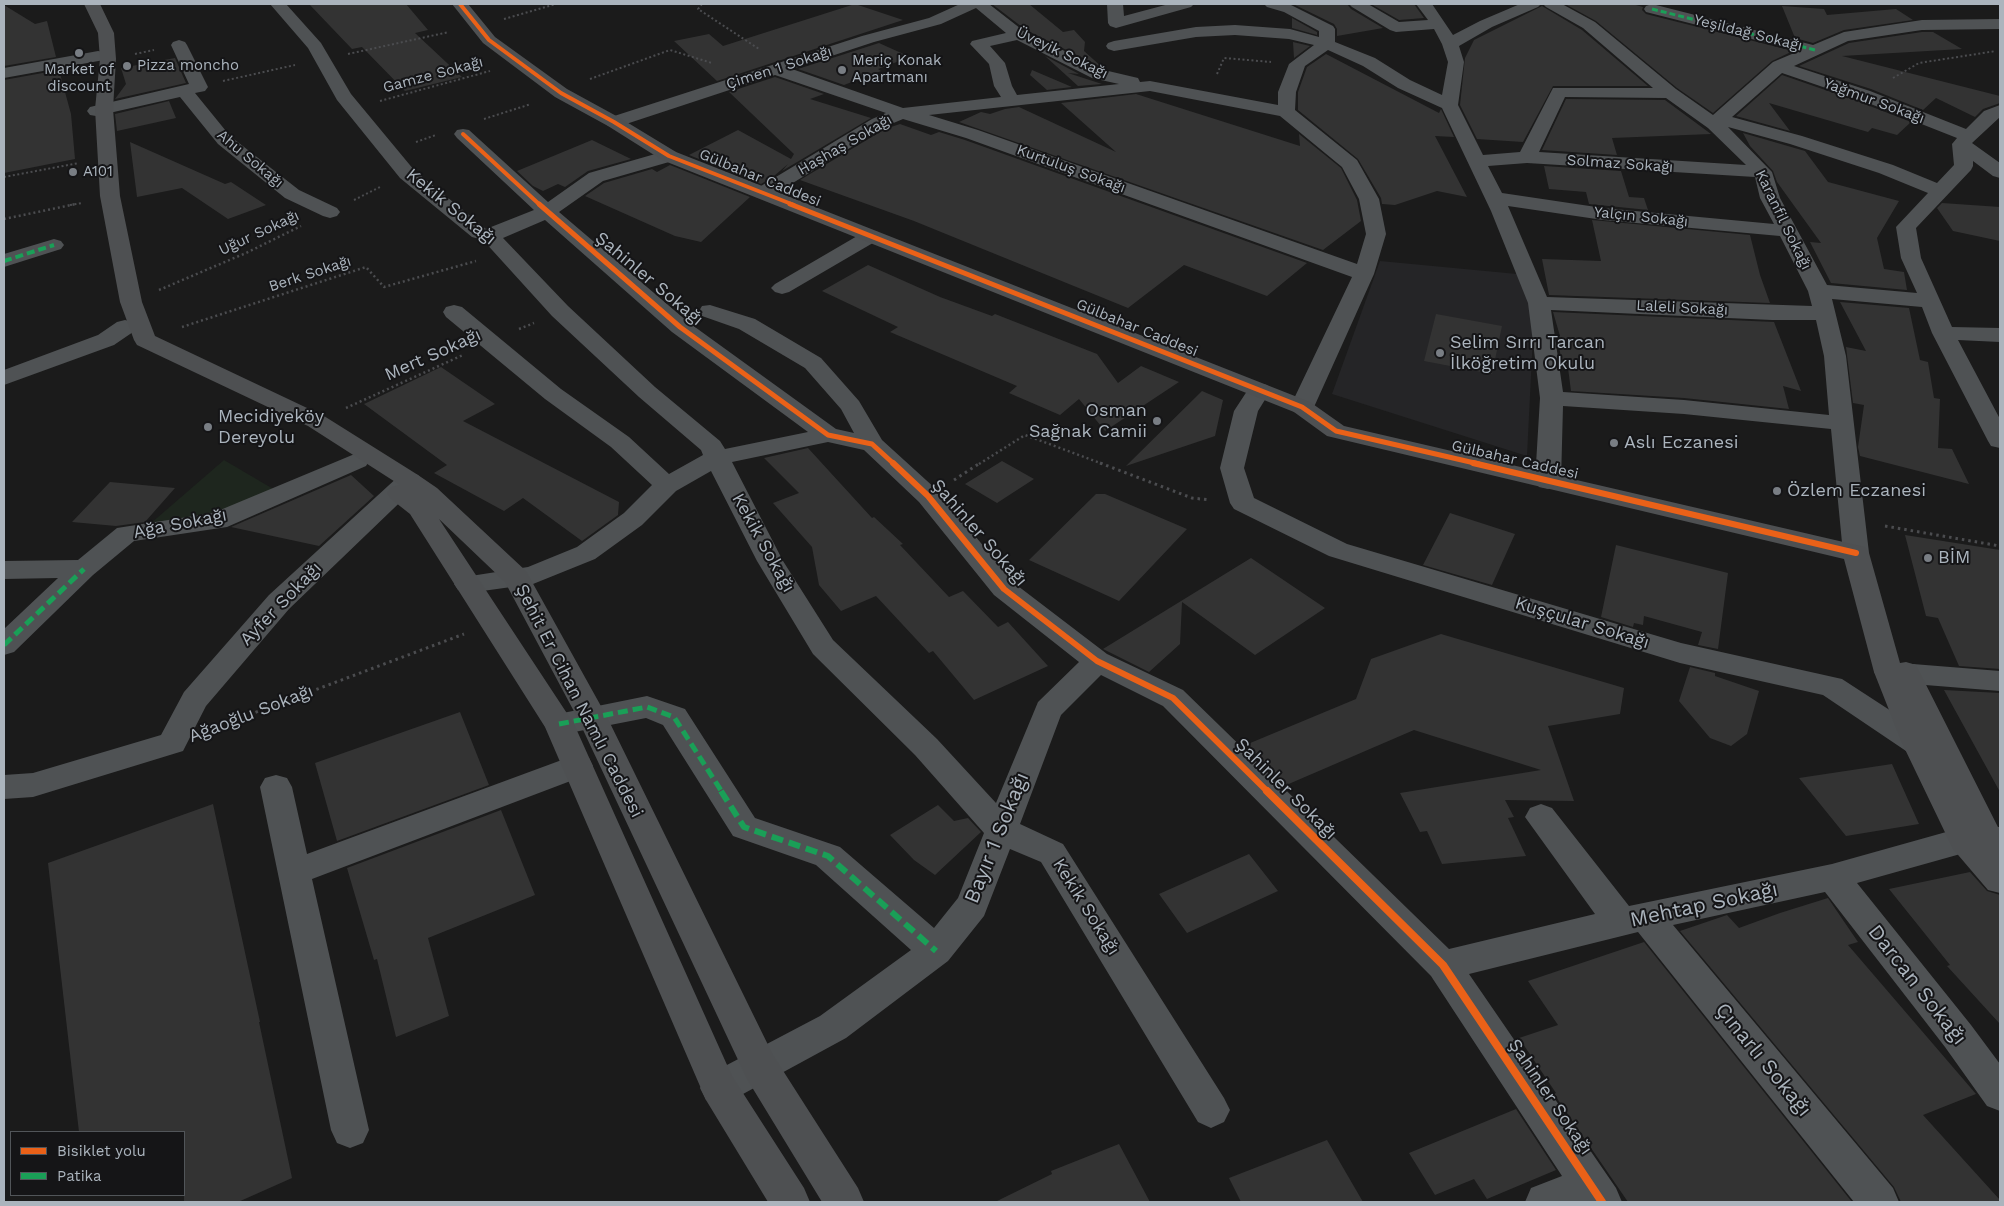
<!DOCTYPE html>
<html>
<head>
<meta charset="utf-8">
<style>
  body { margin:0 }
  #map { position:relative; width:2004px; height:1206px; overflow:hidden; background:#1b1b1b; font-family:"Work Sans",sans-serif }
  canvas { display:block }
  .frame { position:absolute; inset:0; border:5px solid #abb4bd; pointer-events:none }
  .legend { position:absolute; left:10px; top:1131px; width:175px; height:65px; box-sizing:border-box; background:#151517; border:1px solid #515559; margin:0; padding:6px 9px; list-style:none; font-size:15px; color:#abb4bd }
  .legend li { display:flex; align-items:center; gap:10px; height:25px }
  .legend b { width:25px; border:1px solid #515559 }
</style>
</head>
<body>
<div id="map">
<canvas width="2004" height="1206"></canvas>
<div class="frame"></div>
<ul class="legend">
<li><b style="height:6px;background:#ea6118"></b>Bisiklet yolu</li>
<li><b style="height:6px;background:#1a9f57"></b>Patika</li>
</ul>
</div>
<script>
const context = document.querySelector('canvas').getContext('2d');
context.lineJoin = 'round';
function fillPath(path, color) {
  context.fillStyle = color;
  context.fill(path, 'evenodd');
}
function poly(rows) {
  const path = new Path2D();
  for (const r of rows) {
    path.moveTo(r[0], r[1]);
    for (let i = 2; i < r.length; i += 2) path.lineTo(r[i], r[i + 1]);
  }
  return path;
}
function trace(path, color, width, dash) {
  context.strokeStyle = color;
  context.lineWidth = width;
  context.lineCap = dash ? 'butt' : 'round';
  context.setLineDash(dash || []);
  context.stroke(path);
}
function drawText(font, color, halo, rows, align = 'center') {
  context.font = font + ' "Work Sans",sans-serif';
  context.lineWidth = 4;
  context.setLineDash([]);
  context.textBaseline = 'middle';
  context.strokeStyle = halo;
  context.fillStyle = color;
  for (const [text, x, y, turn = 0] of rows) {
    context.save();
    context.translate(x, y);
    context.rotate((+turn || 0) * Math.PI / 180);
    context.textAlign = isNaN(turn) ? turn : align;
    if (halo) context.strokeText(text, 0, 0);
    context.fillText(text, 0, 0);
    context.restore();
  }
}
fillPath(poly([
  [1380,261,1517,274,1535,295,1527,456,1332,394]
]), '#252527');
fillPath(poly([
  [224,460,275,490,217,512,150,524]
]), '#1e261e');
fillPath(poly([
  [309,4,406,4,428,30,415,33,462,77,405,91,362,47,352,49],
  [855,4,903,20,717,81,674,41,709,34,723,46],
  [992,4,1029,4,1063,32,1074,30,1085,42,1084,51,1103,68,1026,30],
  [1293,4,1347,4,1351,9,1383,28,1337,36,1337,29,1334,24],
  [1371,4,1414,4,1424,18,1399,20],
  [1565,4,1632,4,1643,7,1642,10,1646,14,1793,51,1772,61,1713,113,1677,88,1596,21],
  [4,5,35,24,47,21,56,57,4,66],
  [1542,6,1582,30,1648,86,1553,86,1523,142,1477,139,1460,105,1465,58,1474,40],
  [1782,6,1824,9,1827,15,1896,9,1913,20,1844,30,1813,43,1795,38],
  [1292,18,1317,32,1317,35,1292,28],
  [1922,32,1933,32,1962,49,1842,56,2000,96,2000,103,1983,109,1975,117,1936,98,1923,110,1871,89,1799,66,1849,43],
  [1293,42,1310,46,1294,58],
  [879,43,910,57,878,69,881,71,844,85,798,69],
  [1326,54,1439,113,1441,109,1454,137,1435,136,1467,197,1437,191,1395,205,1382,204,1381,198,1358,159,1298,110,1298,92,1307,67],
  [1045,56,1079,74,1068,73,1102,84,1078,86],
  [175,58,186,83,115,99,126,84,121,68],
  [59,70,71,114,75,159,4,173,4,80],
  [1032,70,1072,87,1047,90,1030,75],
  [1782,75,1857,101,1911,122,1897,135,1872,128,1868,132,1769,103,1790,131,1736,116],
  [775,77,824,94,810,99,871,118,782,171,788,164,774,176,761,184,689,155,738,130,791,159,794,154,729,92],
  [1136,94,1300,146,1299,134,1341,168,1357,200,1361,221,1323,250,959,122,981,112,990,114,1005,109,1019,107,1116,152,1061,103],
  [1566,99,1665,100,1711,134,1612,138,1617,155,1542,150],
  [169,101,176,118,117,131,115,114],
  [900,124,931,135,939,132,965,140,1307,263,1267,296,1184,265,1128,308,914,221,800,180,885,129],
  [1743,133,1805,151,1828,182,1899,201,1877,238,1884,269,1904,272,1907,290,1831,283,1810,242,1821,243,1777,182,1773,171,1750,146],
  [592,140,631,159,588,171,565,187,558,184,543,191,533,186,517,171],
  [130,142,225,184,231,182,266,205,228,219,182,188,137,197],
  [670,165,750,197,701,242,675,236,585,196,604,183,652,169,657,172],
  [1544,166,1621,171,1629,197,1644,198,1648,210,1589,204,1586,192,1549,189],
  [1942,203,2000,207,2000,241,1953,231,1937,208],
  [1592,220,1750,235,1760,275,1770,303,1549,295,1542,259,1601,261],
  [868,265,940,297,992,316,995,314,1097,354,1118,383,1141,366,1179,382,1105,431,1079,399,1060,415,1009,393,1017,386,890,332,898,327,822,291],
  [1840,302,1909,308,1920,360,1928,362,1934,398,1940,399,1938,448,1952,449,1969,484,1860,456,1858,447,1864,405,1853,403,1846,347,1866,351],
  [1553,312,1774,322,1801,391,1783,386,1789,409,1684,398,1571,391,1568,368,1563,368,1557,336,1560,336],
  [1436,314,1502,326,1492,374,1424,361],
  [441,367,495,404,463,421,619,502,618,515,582,541,523,498,504,511,434,473,447,465,364,404],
  [1202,391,1223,400,1215,436,1126,466],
  [808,448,872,518,874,517,903,544,900,545,949,597,963,591,998,627,1008,622,1048,666,974,700,933,651,929,653,876,596,841,611,819,585,812,547,773,503,799,493,764,458],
  [1002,461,1034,479,997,503,965,484],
  [351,475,374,496,319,546,231,527],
  [110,482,175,488,145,522,116,526,72,522],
  [1096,494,1105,494,1187,529,1119,601,1029,560],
  [1450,513,1515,534,1492,585,1423,565],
  [1905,535,2000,550,2000,669,1959,666,1938,618,1926,616],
  [1616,545,1728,573,1718,649,1698,645,1702,632,1644,616,1643,625,1634,623,1633,627,1601,617],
  [1251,558,1325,608,1255,655,1182,602,1180,644,1149,672,1103,649],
  [1441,634,1624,688,1620,714,1548,726,1574,801,1505,800,1514,817,1508,818,1526,856,1442,864,1427,831,1420,832,1400,793,1541,770,1414,730,1284,786,1243,746,1356,699,1371,659],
  [1690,667,1715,673,1715,676,1759,691,1747,734,1731,746,1710,738,1679,701],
  [1944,690,2000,693,2000,792],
  [460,712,489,785,337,841,315,763],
  [1892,764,1919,824,1846,836,1799,778],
  [213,804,260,1022,259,1022,292,1178,238,1202,184,1202,184,1132,79,1132,48,863],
  [938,805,954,821,968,818,981,832,935,875,914,860,890,835],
  [501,810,535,895,428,938,449,1016,396,1037,377,959,374,960,347,868],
  [1249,854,1278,891,1187,933,1159,894],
  [1970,872,1987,891,2000,895,2000,1024,1947,966,1950,965,1889,889],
  [1828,898,1858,942,1848,945,1976,1094,1923,1115,2000,1200,2000,1202,1901,1202,1894,1187,1680,931,1727,915,1739,928,1780,913],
  [1644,942,1852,1202,1628,1202,1554,1094,1556,1093,1519,1038,1558,1025,1528,981],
  [1516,1109,1556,1170,1487,1199,1474,1179,1435,1195,1409,1153],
  [1327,1140,1363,1202,1241,1202,1229,1178],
  [1119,1144,1150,1202,995,1202,1052,1174,1051,1171]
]), '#333');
trace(poly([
  [702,4,698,9,759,49],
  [504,19,556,4],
  [135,54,154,50],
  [348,54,449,32],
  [1217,74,1224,58,1271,62],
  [1893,78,1919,63,1996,51],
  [590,79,670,50,712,63],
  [223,81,295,65],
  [380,101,490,71],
  [484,119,531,104],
  [416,142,436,135],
  [4,177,79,163],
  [354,200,382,186],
  [70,205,82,203]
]), '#4b4c4f', 2, [2, 2.5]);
trace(poly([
  [4,219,76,204],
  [159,290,246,253,301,226],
  [182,327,366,267,384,287,476,261],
  [519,329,534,323],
  [346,408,463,355],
  [979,464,1025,435,1103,464]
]), '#4b4c4f', 2.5, [2, 3]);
trace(poly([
  [1100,463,1192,498,1210,500],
  [954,480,980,463],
  [1885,526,2000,546],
  [219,726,464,634]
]), '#4b4c4f', 3, [2.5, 4]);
fillPath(poly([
  [270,4,286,4,321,43,351,94,414,170,486,229,534,210,457,138,454,134,457,130,463,129,469,130,548,202,589,173,669,150,676,152,678,156,676,160,603,181,559,212,688,322,836,429,854,433,841,409,805,368,739,329,702,316,699,311,702,306,710,305,755,319,821,358,859,401,882,440,937,490,1014,583,1107,654,1183,690,1449,949,1595,914,1525,817,1530,808,1541,804,1552,808,1629,906,1832,864,1964,827,2000,827,2000,853,1964,853,1857,883,1971,1025,2000,1064,2000,1111,1987,1106,1945,1047,1825,892,1673,925,1893,1188,1899,1202,1854,1202,1638,932,1469,974,1616,1188,1622,1202,1525,1202,1531,1188,1562,1176,1431,976,1163,706,1101,675,1061,715,1020,824,1063,844,1224,1098,1230,1110,1224,1122,1211,1128,1198,1122,1041,862,1010,849,984,916,948,961,846,1038,732,1100,719,1105,706,1100,700,1088,706,1076,820,1016,911,950,816,865,733,836,663,725,646,718,559,735,548,732,544,724,548,716,647,696,685,709,755,818,840,847,934,928,958,898,984,833,915,755,813,654,757,561,711,471,676,491,642,525,595,559,533,584,468,593,458,590,454,584,458,578,528,567,577,547,624,513,652,485,611,447,545,399,446,317,443,312,446,307,454,305,462,307,561,389,629,437,669,474,703,455,701,450,639,397,552,316,483,240,472,237,400,178,337,100,308,48,270,4],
  [545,220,672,332,808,432,725,449,720,441,655,387,568,306,503,238,545,220],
  [828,442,864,450,919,502,994,595,1079,662,1038,702,996,803,937,739,833,640,783,561,732,462,828,442],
  [960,4,989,4,1025,32,1104,70,1138,78,1140,82,1150,81,1278,105,1278,92,1289,64,1314,45,1289,39,1235,35,1196,37,1114,51,1108,49,1106,46,1108,43,1114,41,1196,27,1235,25,1290,29,1319,37,1319,31,1284,12,1267,7,1264,4,1289,4,1333,26,1335,29,1335,42,1375,58,1410,80,1442,95,1448,62,1442,44,1434,29,1396,32,1390,30,1352,7,1349,4,1368,4,1399,22,1428,20,1416,4,1432,4,1453,35,1480,21,1520,4,1541,4,1538,7,1492,27,1459,46,1464,62,1458,105,1483,155,1520,152,1553,88,1653,88,1583,28,1546,7,1543,4,1562,4,1595,22,1676,89,1713,115,1773,62,1799,51,1646,12,1644,9,1646,6,1652,4,1813,45,1844,32,1922,20,2000,19,2000,29,1922,30,1848,41,1794,66,1870,91,1966,129,1984,111,2000,105,2000,117,1972,143,2000,163,2000,178,1993,176,1973,161,1973,166,1971,170,1916,228,1921,258,1952,327,2000,328,2000,342,1958,340,2000,419,2000,448,1991,446,1988,441,1932,333,1922,307,1832,299,1846,356,1869,553,1865,559,1856,562,1847,559,1843,553,1831,429,1684,414,1563,406,1561,481,1557,487,1548,489,1539,487,1535,481,1540,398,1528,303,1491,211,1442,108,1398,88,1363,66,1328,50,1305,66,1296,92,1295,110,1357,160,1379,199,1386,234,1374,274,1314,407,1310,412,1302,414,1294,412,1290,407,1352,277,966,138,903,119,884,127,770,197,763,199,756,197,753,193,756,189,872,119,886,113,775,75,620,126,614,127,608,126,605,122,608,118,862,36,929,18,960,4],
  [976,8,1006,33,972,41,970,44,989,64,994,86,1001,97,903,108,792,69,874,42,941,24,976,8],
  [1017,40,1092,78,1119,84,1017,95,1012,86,1005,63,990,46,1017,40],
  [1782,73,1858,99,1957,138,1952,144,1954,165,1937,183,1893,165,1802,136,1732,117,1782,73],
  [1150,91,1280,116,1342,167,1359,199,1366,234,1357,264,978,130,929,115,1150,91],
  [1565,97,1666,98,1708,128,1746,165,1539,152,1565,97],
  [1728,127,1790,144,1879,173,1928,193,1896,227,1901,258,1917,293,1827,285,1780,198,1772,172,1728,127],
  [1527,163,1755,177,1760,198,1774,224,1603,208,1502,193,1488,166,1527,163],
  [1508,206,1603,220,1780,236,1808,291,1812,306,1547,297,1508,206],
  [1551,310,1772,320,1816,320,1824,356,1829,415,1684,400,1563,392,1551,310],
  [1107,4,1123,4,1124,16,1169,4,1194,4,1191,7,1116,28,1110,26,1108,23,1107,4],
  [179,40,185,42,187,45,208,87,205,91,195,93,230,136,299,190,337,208,340,212,337,216,330,218,323,216,285,198,218,144,180,97,96,116,90,115,87,111,90,107,189,84,171,45,173,42,179,40],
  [98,51,104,52,106,56,104,60,4,78,4,68,98,51],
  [871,230,878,232,881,236,878,240,789,292,782,294,775,292,771,288,775,284,864,232,871,230],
  [54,239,61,241,64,245,61,249,4,267,4,254,54,239],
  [125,320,133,322,136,327,133,332,114,345,4,385,4,370,98,335,117,322,125,320],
  [1259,383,1267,385,1271,390,1258,411,1244,468,1254,498,1347,544,1681,643,1842,679,1928,735,1932,743,1928,751,1917,754,1906,751,1823,695,1680,663,1329,556,1234,509,1230,503,1220,468,1234,411,1251,385,1259,383],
  [357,453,366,456,369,461,366,466,227,527,134,541,93,575,14,652,4,655,4,629,58,578,4,579,4,561,78,560,117,528,213,513,357,453],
  [409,472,418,475,422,480,418,485,289,609,206,706,183,751,33,797,4,799,4,775,33,773,161,735,184,692,269,595,400,475,409,472],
  [1888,662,2000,671,2000,691,1888,682,1878,679,1874,672,1878,665,1888,662],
  [578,754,589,758,593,766,589,774,312,879,369,1130,363,1143,350,1148,337,1143,331,1130,260,787,265,778,276,775,287,778,292,787,307,854,578,754]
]), '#4f5254');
fillPath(poly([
  [84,4,100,4,114,33,116,59,113,109,120,196,142,302,155,336,324,416,418,475,437,488,526,571,607,717,773,1055,858,1188,864,1202,822,1202,747,1079,577,717,505,582,439,519,574,724,732,1076,804,1188,810,1202,768,1202,706,1100,545,727,410,514,391,499,387,493,391,487,400,485,308,426,137,345,134,340,120,302,100,196,95,109,100,59,98,33,84,4],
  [452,4,468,4,495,37,567,89,620,118,676,152,1310,402,1344,426,1865,547,1869,553,1900,663,1906,662,1916,665,2000,831,2000,893,1988,890,1953,849,1902,743,1874,672,1844,559,1327,436,1294,412,662,160,608,126,555,97,483,43,452,4]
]), '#4e5052');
trace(poly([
  [1652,9,1815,50]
]), '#1a9f57', 3, [6, 3]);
trace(poly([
  [4,261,54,245]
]), '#1a9f57', 4, [8, 4]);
trace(poly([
  [4,645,84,569],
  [559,724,647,707,674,717,722,792]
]), '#1a9f57', 5, [10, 5]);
trace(poly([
  [721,791,744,827,828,856,936,951]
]), '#1a9f57', 6, [12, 6]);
trace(poly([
  [460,4,489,40,561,93,614,122,669,156,794,205],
  [463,134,540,205]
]), '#ea6118', 4);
trace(poly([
  [539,204,680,327,828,435,872,444,894,464],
  [790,204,1302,407,1336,431,1479,464]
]), '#ea6118', 5);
trace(poly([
  [893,463,928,496,1004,589,1097,661,1173,698,1268,792],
  [1473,463,1856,553]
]), '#ea6118', 6);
trace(poly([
  [1267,791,1443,965,1602,1202]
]), '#ea6118', 8);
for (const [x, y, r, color] of [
  [79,53,5,"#797e84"],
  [127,66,5,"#797e84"],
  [842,70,5,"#797e84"],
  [73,172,5,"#797e84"],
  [1440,353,5,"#797e84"],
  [1157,421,5,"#797e84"],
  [208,427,5,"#797e84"],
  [1614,443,5,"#797e84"],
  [1777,491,5,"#797e84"],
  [1928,558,5,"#797e84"]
]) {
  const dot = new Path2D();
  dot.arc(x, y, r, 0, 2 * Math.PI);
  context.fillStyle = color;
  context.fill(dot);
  trace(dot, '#151517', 2);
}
drawText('15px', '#abb4bd', '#151517', [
  ["Yeşildağ Sokağı",1748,33,14],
  ["Üveyik Sokağı",1062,53,26],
  ["Çimen 1 Sokağı",779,68,-18],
  ["Gamze Sokağı",433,75,-15],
  ["Yağmur Sokağı",1874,101,20],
  ["Haşhaş Sokağı",845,145,-30],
  ["Ahu Sokağı",250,159,40],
  ["Solmaz Sokağı",1620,164,4],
  ["Kurtuluş Sokağı",1071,169,20],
  ["Gülbahar Caddesi",760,178,22],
  ["Yalçın Sokağı",1641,217,6],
  ["Karanfil Sokağı",1783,220,64],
  ["Uğur Sokağı",259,233,-25],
  ["Berk Sokağı",310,274,-18],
  ["Laleli Sokağı",1682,308,3],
  ["Gülbahar Caddesi",1137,328,22],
  ["Gülbahar Caddesi",1515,460,13]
]);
drawText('15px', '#abb4bd', '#151517', [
  ["Meriç Konak",852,61],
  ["Apartmanı",852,78],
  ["Pizza moncho",137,66],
  ["Market of",79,70,"center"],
  ["discount",79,87,"center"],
  ["A101",83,172]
], 'left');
drawText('18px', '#abb4bd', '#151517', [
  ["Kekik Sokağı",451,207,39],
  ["Şahinler Sokağı",649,279,40],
  ["Mert Sokağı",433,355,-24],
  ["Ağa Sokağı",180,524,-11],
  ["Şahinler Sokağı",979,533,49],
  ["Kekik Sokağı",763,543,61],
  ["Ayfer Sokağı",281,604,-46],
  ["Kuşçular Sokağı",1582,623,17],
  ["Şehit Er Cihan Namlı Caddesi",579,701,63],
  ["Ağaoğlu Sokağı",251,714,-21],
  ["Şahinler Sokağı",1286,789,45],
  ["Kekik Sokağı",1086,907,58],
  ["Şahinler Sokağı",1550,1097,56]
]);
drawText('18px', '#abb4bd', '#151517', [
  ["Selim Sırrı Tarcan",1450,343],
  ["İlköğretim Okulu",1450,364],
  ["Osman",1147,411,"right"],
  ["Sağnak Camii",1147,432,"right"],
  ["Mecidiyeköy",218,417],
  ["Dereyolu",218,438],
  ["Aslı Eczanesi",1624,443],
  ["Özlem Eczanesi",1787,491],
  ["BİM",1938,558]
], 'left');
drawText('21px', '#abb4bd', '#151517', [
  ["Bayır 1 Sokağı",997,838,-68],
  ["Mehtap Sokağı",1704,905,-12],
  ["Darcan Sokağı",1917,985,52],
  ["Çınarlı Sokağı",1763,1060,51]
]);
</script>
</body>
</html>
